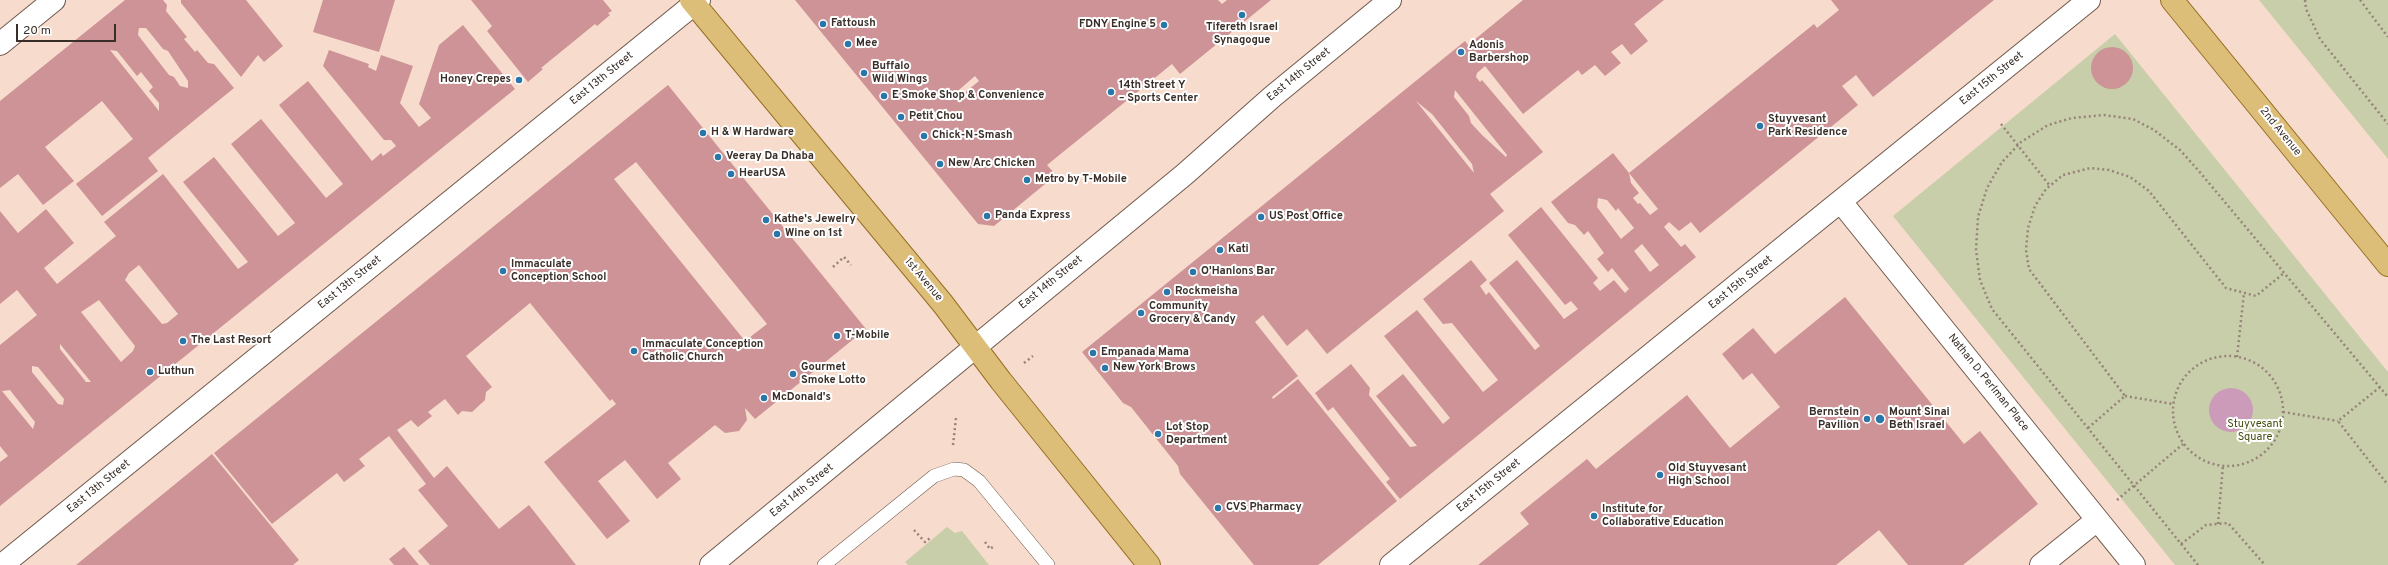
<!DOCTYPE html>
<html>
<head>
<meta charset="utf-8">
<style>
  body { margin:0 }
  #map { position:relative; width:2388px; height:565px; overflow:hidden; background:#f7dbcc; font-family:Overpass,sans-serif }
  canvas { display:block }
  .scale { position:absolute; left:16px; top:24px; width:100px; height:18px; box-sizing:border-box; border:2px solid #392e28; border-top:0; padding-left:5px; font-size:12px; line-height:14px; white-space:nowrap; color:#392e28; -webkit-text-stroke:3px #fff; paint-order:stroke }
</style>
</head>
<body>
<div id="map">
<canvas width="2388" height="565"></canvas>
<div class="scale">20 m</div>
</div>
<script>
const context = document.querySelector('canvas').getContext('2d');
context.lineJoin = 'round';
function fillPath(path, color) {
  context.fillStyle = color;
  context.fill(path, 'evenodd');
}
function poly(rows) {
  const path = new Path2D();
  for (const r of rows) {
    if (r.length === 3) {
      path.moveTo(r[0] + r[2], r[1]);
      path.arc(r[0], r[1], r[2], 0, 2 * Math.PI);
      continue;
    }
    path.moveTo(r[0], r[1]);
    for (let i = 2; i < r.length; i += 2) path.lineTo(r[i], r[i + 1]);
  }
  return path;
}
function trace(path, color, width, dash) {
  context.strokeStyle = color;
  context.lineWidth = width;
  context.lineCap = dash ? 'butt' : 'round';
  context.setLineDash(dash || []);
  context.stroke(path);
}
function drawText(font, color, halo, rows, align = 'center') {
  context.font = font + ' Overpass,sans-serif';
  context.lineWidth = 4;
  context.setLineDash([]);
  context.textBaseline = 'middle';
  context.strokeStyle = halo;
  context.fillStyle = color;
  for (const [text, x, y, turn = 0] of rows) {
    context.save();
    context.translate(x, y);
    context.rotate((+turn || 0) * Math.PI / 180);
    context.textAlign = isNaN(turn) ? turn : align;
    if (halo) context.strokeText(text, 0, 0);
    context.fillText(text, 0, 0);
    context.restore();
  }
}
fillPath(poly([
  [2259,0,2388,0,2388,159],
  [2115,34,2388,372,2388,565,2175,565,1893,216],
  [947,527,955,533,962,531,989,565,908,565,905,562]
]), '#c8ceaa');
fillPath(poly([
  [2231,410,22]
]), '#cc9bb9');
fillPath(poly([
  [125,0,163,0,167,5,166,11,187,37,184,39,195,52,197,50,208,63,214,64,234,88,148,158,158,171,102,216,76,184,133,139,102,101,45,147,74,181,43,205,18,174,0,188,0,101],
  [139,28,146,28,163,49,168,51,188,81,188,88,180,86,174,77,169,75,138,35],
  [110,50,117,51,137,76,141,72,153,87,149,91,159,103,159,111],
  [181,0,246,0,283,46,264,62,258,55,241,77,181,3],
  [323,0,395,0,379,52,313,32],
  [471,0,603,0,612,11,608,13,610,15,597,26,595,24,541,68,543,69,528,82,487,31,492,26],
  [795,0,1218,0,1222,4,1227,0,1271,0,1180,74,1172,64,1047,165,1056,175,994,226,978,224],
  [975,76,979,81,956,100,952,96],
  [1523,0,1664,0,1634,24,1648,41,1631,55,1622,44,1611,52,1621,63,1605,76,1595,65,1582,75,1578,70,1523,114,1485,66,1477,73,1476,77,1480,82,1482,80,1543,152,1490,194,1504,211,1327,354,1307,329,1287,346,1263,315,1255,322,1298,376,1272,397,1273,399,1298,379,1397,501,1318,565,1254,565,1180,474,1178,466,1131,407,1123,403,1082,352,1465,41,1468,45],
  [1455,90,1507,155,1506,157,1482,135,1471,123,1469,116,1454,97],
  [1416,101,1432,114,1472,164,1474,173],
  [1831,0,1994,0,1873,97,1856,75,1842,86,1858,105,1700,233,1691,222,1679,231,1669,222,1664,227,1681,247,1685,244,1696,257,1400,499,1386,482,1390,479,1333,407,1328,411,1315,393,1351,364,1370,388,1369,395,1410,447,1417,446,1376,396,1403,374,1443,424,1450,418,1384,336,1417,310,1483,392,1498,380,1452,323,1443,324,1423,299,1471,260,1487,280,1480,286,1486,295,1489,292,1535,350,1540,346,1489,283,1517,260,1564,319,1578,309,1571,301,1565,305,1508,235,1541,207,1598,278,1593,283,1600,291,1614,280,1625,293,1629,289,1612,268,1608,272,1597,259,1604,253,1588,231,1584,235,1575,225,1568,223,1551,202,1613,153,1629,173,1631,183,1639,193,1633,198,1638,204,1640,203,1650,215,1658,209,1629,173,1814,24,1817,28,1839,10],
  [1598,198,1607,200,1616,211,1618,208,1634,228,1621,239,1597,207],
  [1642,244,1659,265,1650,272,1634,251],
  [463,25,515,89,0,506,0,462,8,456,0,446,0,345,37,315,17,290,0,304,0,211,18,233,46,209,74,243,44,268,57,284,116,236,104,222,163,174,238,269,248,262,183,182,214,157,278,236,295,223,231,144,261,119,326,198,343,184,279,105,308,81,372,161,381,153,383,156,396,146,391,140,384,140,323,66,329,50,369,64,368,67,376,71,381,55,413,66,400,103,419,127,431,118,419,104,439,45],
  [139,265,178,314,167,323,162,324,125,280,129,273],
  [99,300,135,346,133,351,121,362,81,312],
  [60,344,91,382,86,382,60,349],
  [32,366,38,367,64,399,63,405,58,404,32,372],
  [10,390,35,422,33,429,2,391],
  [2112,68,21],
  [668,85,866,329,755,419,745,408,747,420,739,431,725,433,715,425,668,463,681,479,657,499,625,460,598,481,630,521,607,539,544,462,616,404,612,399,610,401,530,303,466,356,492,387,486,392,485,400,472,412,462,411,458,415,445,399,428,412,432,416,418,427,411,420,397,430,434,478,447,466,499,529,529,505,576,565,430,565,418,551,448,526,418,490,426,484,389,436,359,459,365,466,344,482,337,473,272,524,214,453],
  [636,162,767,324,745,341,614,179],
  [1845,297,1964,444,1980,431,2038,504,1963,565,1908,565,1879,530,1836,565,1478,565,1529,524,1520,513,1587,459,1596,469,1687,395,1730,448,1780,407,1752,373,1743,380,1722,354,1753,328,1775,354],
  [212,454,299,560,293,565,76,565],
  [404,547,419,565,394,565,389,559]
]), '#ce9397');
const lane = poly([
  [824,565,934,476,954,469,964,470,979,481,1048,565]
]);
const street = poly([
  [0,44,54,0],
  [1841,202,2134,565],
  [2,565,699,0],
  [1391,565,2089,0],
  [2041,565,2097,520]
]);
const secondary = poly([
  [711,565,1185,174,1272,97,1390,0]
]);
const primary = poly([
  [691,0,943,304,1001,381,1149,565],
  [2172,0,2388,265]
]);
trace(lane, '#71594d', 14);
trace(street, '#71594d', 24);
trace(secondary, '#71594d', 24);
trace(primary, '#957023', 24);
trace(poly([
  [2305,0,2306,9,2320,39,2388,124],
  [2360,0,2388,37],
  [2001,124,2050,186],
  [833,267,844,257,851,265],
  [2228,411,55],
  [2237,357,2244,293],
  [1024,363,1033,356],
  [2380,387,2338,421,2388,485],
  [2125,396,2173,404],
  [2283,412,2338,421],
  [2088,428,2125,396,2029,269,2026,250,2028,228,2035,206,2046,189,2063,175,2090,168,2109,170,2130,177,2149,191,2226,288,2256,296,2284,273],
  [953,445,956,418],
  [2117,500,2183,444],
  [2218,524,2223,465],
  [914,530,925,542,930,538],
  [985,542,990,549,994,546],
  [2181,544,2206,525,2228,523,2265,565],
  [2198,565,1992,309,1980,280,1976,250,1978,217,1987,188,2002,162,2021,142,2048,125,2072,118,2104,115,2133,119,2154,130,2180,150,2198,170,2388,397]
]), '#968379', 2.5, [2, 3]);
trace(lane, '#fff', 13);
trace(street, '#fff', 22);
trace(secondary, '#fff', 22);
trace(primary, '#ddbe79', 22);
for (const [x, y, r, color] of [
  [1242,15,4,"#2877a8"],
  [823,24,4,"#2877a8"],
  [1164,25,4,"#2877a8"],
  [848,44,4,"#2877a8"],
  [1461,52,4,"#2877a8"],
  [864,73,4,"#2877a8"],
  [519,80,4,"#2877a8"],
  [1111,92,4,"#2877a8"],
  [884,96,4,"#2877a8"],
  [901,117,4,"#2877a8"],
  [1760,126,4,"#2877a8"],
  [703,133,4,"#2877a8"],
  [924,136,4,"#2877a8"],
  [718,157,4,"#2877a8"],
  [940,164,4,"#2877a8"],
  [731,174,4,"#2877a8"],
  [1027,180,4,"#2877a8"],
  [987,216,4,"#2877a8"],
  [1261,217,4,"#2877a8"],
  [766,220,4,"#2877a8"],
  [777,234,4,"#2877a8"],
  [1220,250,4,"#2877a8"],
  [503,271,4,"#2877a8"],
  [1193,272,4,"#2877a8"],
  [1167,292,4,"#2877a8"],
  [1141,313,4,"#2877a8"],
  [837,336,4,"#2877a8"],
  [183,341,4,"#2877a8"],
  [634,351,4,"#2877a8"],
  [1093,353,4,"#2877a8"],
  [1105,368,4,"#2877a8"],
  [150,372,4,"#2877a8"],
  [793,374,4,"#2877a8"],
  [764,398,4,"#2877a8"],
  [1867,419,4,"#2877a8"],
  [1880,419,5,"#2877a8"],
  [1158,434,4,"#2877a8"],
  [1660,475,4,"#2877a8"],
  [1218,508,4,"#2877a8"],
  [1594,516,4,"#2877a8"]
]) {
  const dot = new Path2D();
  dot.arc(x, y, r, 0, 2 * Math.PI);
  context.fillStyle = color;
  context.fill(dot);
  trace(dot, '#fff', 1.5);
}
drawText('bold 11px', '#392e28', '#fff', [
  ["Fattoush",831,24],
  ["FDNY Engine 5",1156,25,"right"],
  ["Tifereth Israel",1242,28,"center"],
  ["Synagogue",1242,41,"center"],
  ["Mee",856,44],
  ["Adonis",1469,46],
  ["Barbershop",1469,59],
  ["Buffalo",872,67],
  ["Wild Wings",872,80],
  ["Honey Crepes",511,80,"right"],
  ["14th Street Y",1119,86],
  ["– Sports Center",1119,99],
  ["E Smoke Shop & Convenience",892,96],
  ["Petit Chou",909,117],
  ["Stuyvesant",1768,120],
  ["Park Residence",1768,133],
  ["H & W Hardware",711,133],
  ["Chick-N-Smash",932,136],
  ["Veeray Da Dhaba",726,157],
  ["New Arc Chicken",948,164],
  ["HearUSA",739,174],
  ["Metro by T-Mobile",1035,180],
  ["Panda Express",995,216],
  ["US Post Office",1269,217],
  ["Kathe's Jewelry",774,220],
  ["Wine on 1st",785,234],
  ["Kati",1228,250],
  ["Immaculate",511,265],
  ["Conception School",511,278],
  ["O'Hanlons Bar",1201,272],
  ["Rockmeisha",1175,292],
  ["Community",1149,307],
  ["Grocery & Candy",1149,320],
  ["T-Mobile",845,336],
  ["The Last Resort",191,341],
  ["Immaculate Conception",642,345],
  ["Catholic Church",642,358],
  ["Empanada Mama",1101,353],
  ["Gourmet",801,368],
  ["Smoke Lotto",801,381],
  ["New York Brows",1113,368],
  ["Luthun",158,372],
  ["McDonald's",772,398],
  ["Bernstein",1859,413,"right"],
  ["Pavilion",1859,426,"right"],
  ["Mount Sinai",1889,413],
  ["Beth Israel",1889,426],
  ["Lot Stop",1166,428],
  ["Department",1166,441],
  ["Old Stuyvesant",1668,469],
  ["High School",1668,482],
  ["CVS Pharmacy",1226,508],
  ["Institute for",1602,510],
  ["Collaborative Education",1602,523]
], 'left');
drawText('11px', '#392e28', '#fff', [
  ["East 14th Street",1299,75,-39],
  ["East 13th Street",602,79,-39],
  ["East 15th Street",1992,79,-39],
  ["2nd Avenue",2280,132,51],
  ["1st Avenue",923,280,50],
  ["East 13th Street",350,283,-39],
  ["East 14th Street",1051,283,-39],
  ["East 15th Street",1741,283,-39],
  ["Nathan D. Perlman Place",1988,383,51],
  ["East 15th Street",1489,486,-39],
  ["East 13th Street",99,487,-39],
  ["East 14th Street",802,491,-39]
]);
drawText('11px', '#454b0e', '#fff', [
  ["Stuyvesant",2255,425],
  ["Square",2255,438]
]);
</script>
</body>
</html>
